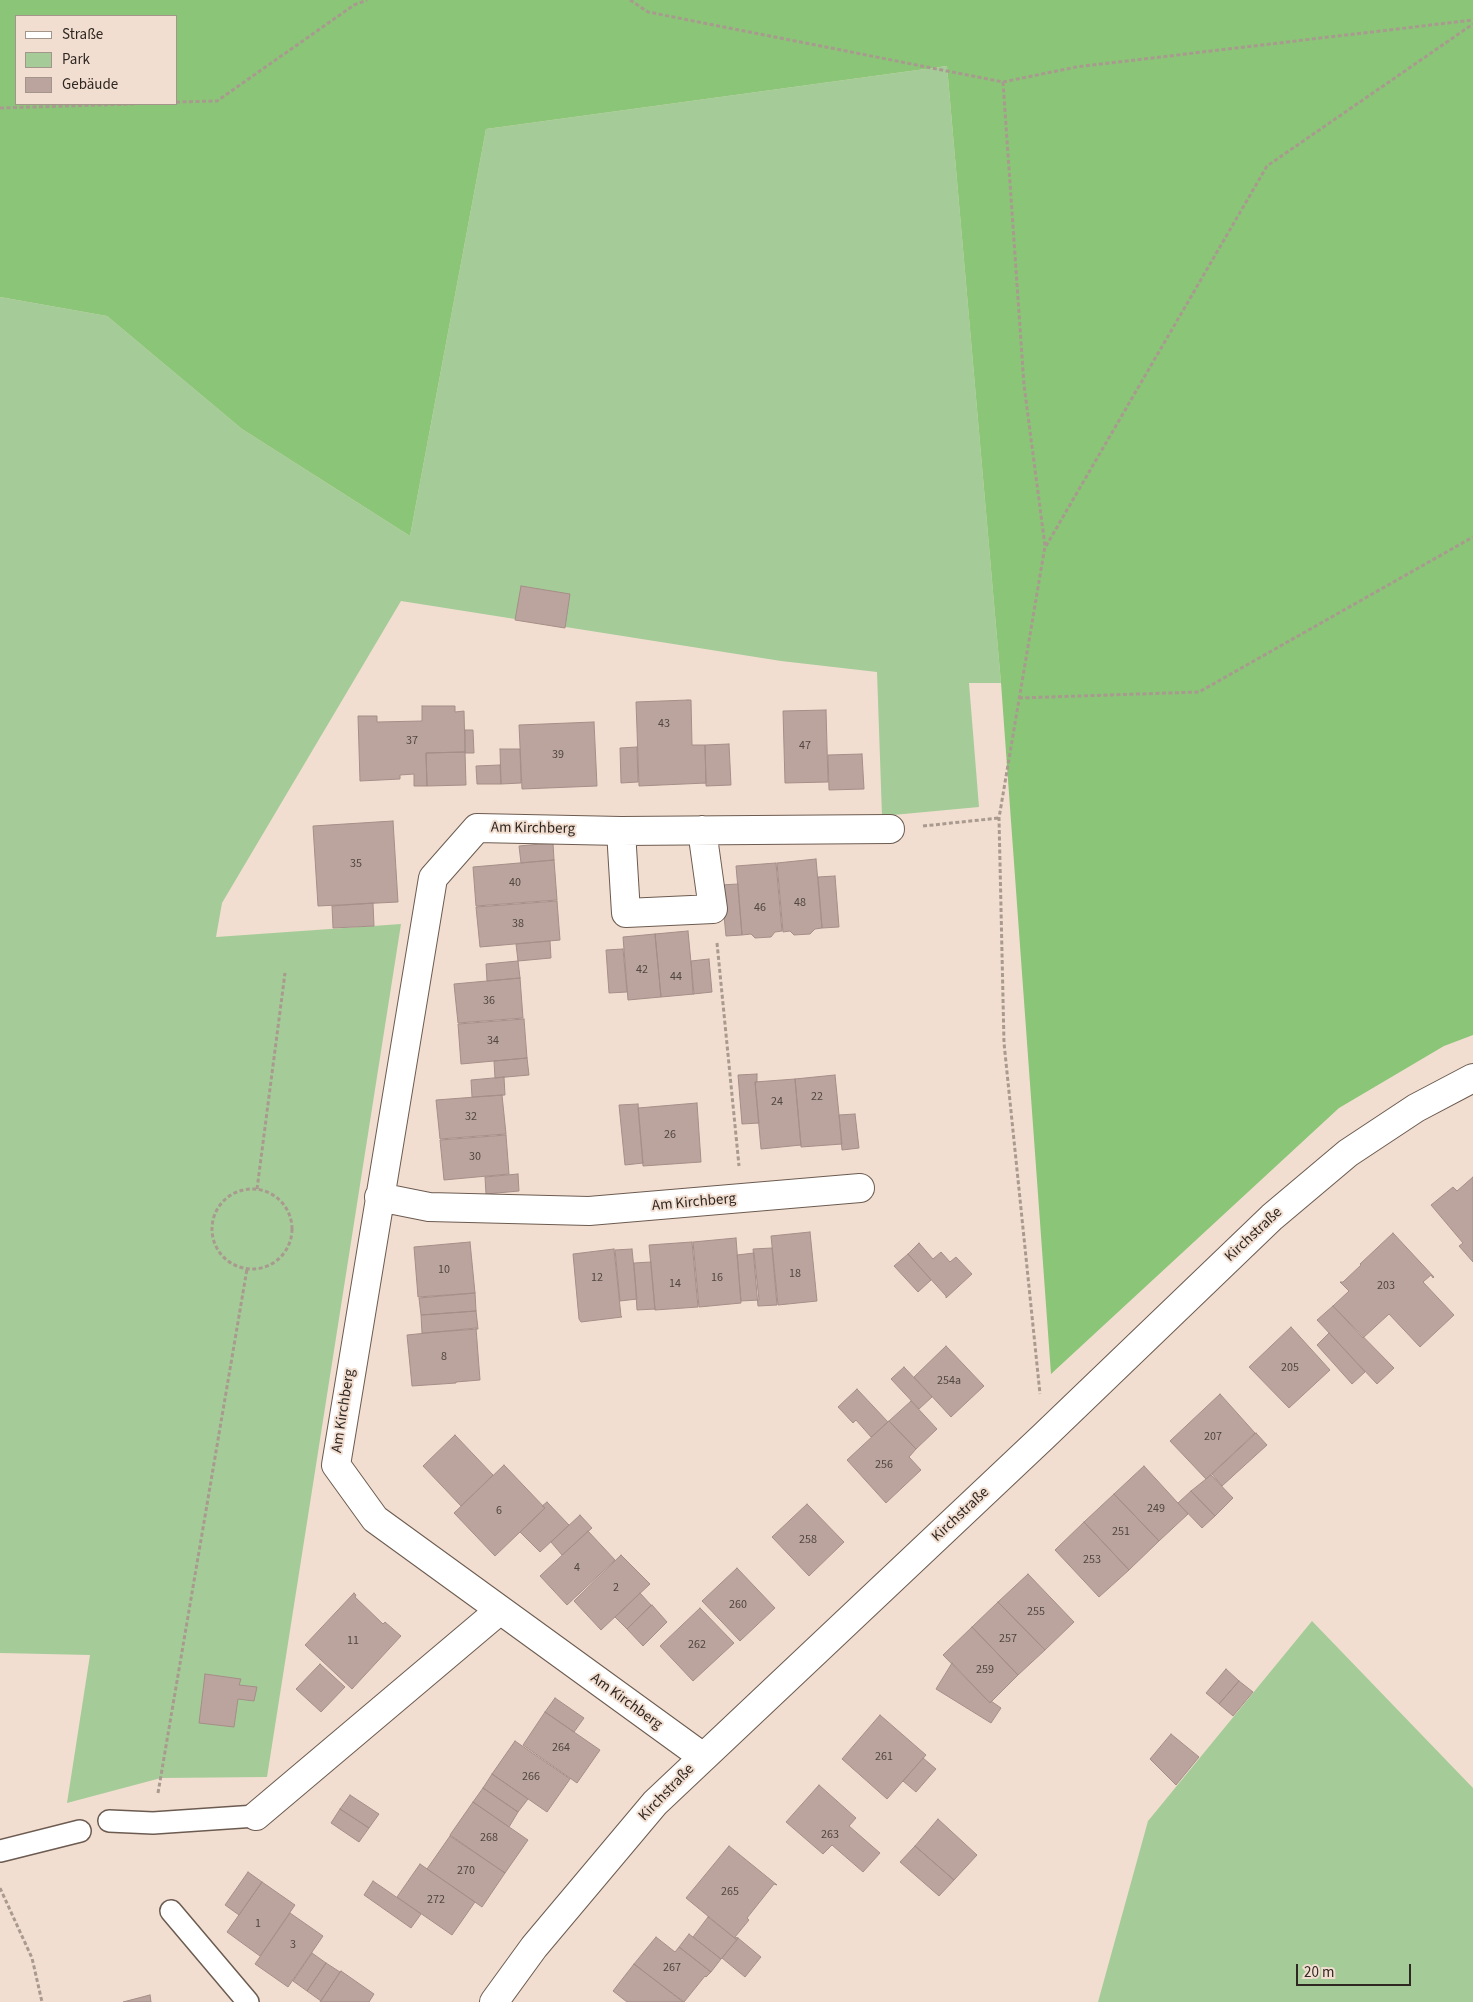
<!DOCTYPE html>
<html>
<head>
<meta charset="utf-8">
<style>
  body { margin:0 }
  #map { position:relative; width:1473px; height:2002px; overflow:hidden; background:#f2ded0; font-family:"Source Sans 3",sans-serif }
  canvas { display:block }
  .legend { position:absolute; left:15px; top:15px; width:162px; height:90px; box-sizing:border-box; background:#f2ded0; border:1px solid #a4958a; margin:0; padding:6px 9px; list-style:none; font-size:15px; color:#2e2722 }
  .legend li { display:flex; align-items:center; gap:10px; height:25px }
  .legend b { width:25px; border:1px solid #a4958a }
  .scale { position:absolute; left:1296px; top:1964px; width:115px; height:22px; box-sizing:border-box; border:2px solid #2e2722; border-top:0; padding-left:6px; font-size:15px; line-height:18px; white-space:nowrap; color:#2e2722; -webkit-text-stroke:4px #f2ded0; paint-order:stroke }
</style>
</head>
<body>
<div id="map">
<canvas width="1473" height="2002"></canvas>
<ul class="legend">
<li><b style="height:6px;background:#fff"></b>Straße</li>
<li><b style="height:14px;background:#a5cc98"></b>Park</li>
<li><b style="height:14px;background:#bba49e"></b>Gebäude</li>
</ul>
<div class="scale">20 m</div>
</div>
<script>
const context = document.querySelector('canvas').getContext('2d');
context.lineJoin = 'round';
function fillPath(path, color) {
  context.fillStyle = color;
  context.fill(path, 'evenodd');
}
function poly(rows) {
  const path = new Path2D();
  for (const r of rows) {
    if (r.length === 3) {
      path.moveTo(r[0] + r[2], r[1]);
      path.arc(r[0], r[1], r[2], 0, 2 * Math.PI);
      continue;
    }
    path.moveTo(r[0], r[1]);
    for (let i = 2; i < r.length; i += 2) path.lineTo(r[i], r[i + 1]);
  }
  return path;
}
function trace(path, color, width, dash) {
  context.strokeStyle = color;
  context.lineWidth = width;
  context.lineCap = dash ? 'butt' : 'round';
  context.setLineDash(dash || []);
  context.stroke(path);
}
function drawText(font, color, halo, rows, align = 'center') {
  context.font = font + ' "Source Sans 3",sans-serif';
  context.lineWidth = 4;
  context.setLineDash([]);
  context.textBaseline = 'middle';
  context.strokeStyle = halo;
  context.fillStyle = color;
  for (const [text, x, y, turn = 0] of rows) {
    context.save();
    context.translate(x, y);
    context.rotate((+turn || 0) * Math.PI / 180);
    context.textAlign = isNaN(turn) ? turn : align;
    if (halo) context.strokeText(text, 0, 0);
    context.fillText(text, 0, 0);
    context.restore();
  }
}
fillPath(poly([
  [947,66,1001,683,969,683,979,807,882,816,877,672,781,661,401,601,222,903,216,937,401,924,267,1777,161,1778,67,1803,90,1655,0,1653,0,297,107,316,242,429,410,536,486,129],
  [1312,1621,1473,1788,1473,2002,1098,2002,1148,1821]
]), '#a5cc98');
fillPath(poly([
  [0,0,1473,0,1473,1035,1444,1046,1339,1108,1051,1374,1001,683,947,66,486,129,410,536,242,429,107,316,0,297],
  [16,16,176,16,176,104,16,104]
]), '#8bc578');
const building = poly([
  [521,586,570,594,565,628,515,620,521,586],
  [688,700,691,700,692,745,705,745,706,783,639,786,636,702,688,700],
  [422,706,455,706,455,712,464,711,465,752,426,753,427,786,414,786,414,774,400,775,400,779,360,781,358,716,377,716,377,722,422,721,422,706],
  [826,710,828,782,785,783,783,711,826,710],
  [594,722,597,786,522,789,519,725,594,722],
  [465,730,473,730,474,753,465,753,465,730],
  [729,744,731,785,706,786,705,745,729,744],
  [637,747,638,782,621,783,620,748,637,747],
  [500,749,520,749,521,783,501,784,500,749],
  [465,752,466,785,427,786,426,753,465,752],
  [862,754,864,789,829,790,828,755,862,754],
  [500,765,501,784,477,784,476,766,500,765],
  [393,821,398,902,318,906,313,826,393,821],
  [553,843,554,860,521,863,519,846,553,843],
  [816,859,822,928,815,929,810,934,794,935,790,931,783,932,777,863,816,859],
  [554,860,557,900,476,906,473,867,554,860],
  [776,863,782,931,775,932,771,937,755,938,751,934,742,935,736,866,776,863],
  [835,876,839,927,822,928,818,877,835,876],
  [738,884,742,935,726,936,721,885,738,884],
  [557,901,560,940,480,947,476,907,557,901],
  [373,903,374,926,333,928,332,906,373,903],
  [688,931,694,994,661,997,655,934,688,931],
  [655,934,661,997,628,1000,623,937,655,934],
  [550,941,551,958,518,961,516,944,550,941],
  [623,949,627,992,609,993,606,950,623,949],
  [709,959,712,992,693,994,691,961,709,959],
  [518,961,520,978,487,981,486,964,518,961],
  [520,978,523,1018,458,1023,454,984,520,978],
  [524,1019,527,1058,461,1064,458,1024,524,1019],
  [527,1058,529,1075,495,1078,494,1061,527,1058],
  [757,1074,757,1082,755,1082,759,1123,742,1124,738,1075,757,1074],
  [835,1075,842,1144,801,1147,795,1079,835,1075],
  [504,1077,505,1095,472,1097,471,1080,504,1077],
  [795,1079,801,1145,761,1149,755,1082,795,1079],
  [502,1095,506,1134,440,1139,436,1100,502,1095],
  [697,1103,701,1162,643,1166,638,1108,697,1103],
  [638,1104,643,1163,625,1165,619,1105,638,1104],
  [855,1114,859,1148,842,1150,839,1115,855,1114],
  [506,1135,509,1174,444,1180,440,1140,506,1135],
  [518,1174,519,1191,486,1194,485,1177,518,1174],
  [1473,1177,1473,1262,1459,1246,1463,1243,1431,1205,1453,1187,1457,1191,1473,1177],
  [810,1232,817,1301,778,1305,771,1236,810,1232],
  [1393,1233,1434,1277,1433,1278,1431,1275,1423,1282,1454,1315,1420,1347,1389,1314,1363,1338,1333,1306,1349,1291,1340,1282,1343,1282,1361,1265,1360,1264,1393,1233],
  [736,1238,741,1303,699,1307,693,1242,736,1238],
  [470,1242,475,1293,418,1297,414,1247,470,1242],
  [692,1242,698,1307,655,1310,649,1245,692,1242],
  [919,1243,933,1259,941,1252,950,1262,956,1257,972,1274,946,1298,946,1296,908,1254,919,1243],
  [772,1248,777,1305,758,1306,753,1249,772,1248],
  [614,1249,621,1316,622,1317,581,1322,579,1319,573,1254,614,1249],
  [632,1249,637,1299,620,1301,615,1250,632,1249],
  [754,1253,759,1300,741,1301,737,1255,754,1253],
  [908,1254,931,1280,918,1292,894,1266,908,1254],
  [651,1262,655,1309,637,1310,634,1263,651,1262],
  [475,1293,476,1311,421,1315,419,1298,475,1293],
  [1333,1306,1394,1368,1377,1384,1317,1320,1333,1306],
  [476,1311,478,1329,422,1333,421,1315,476,1311],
  [1291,1327,1330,1370,1289,1408,1249,1367,1291,1327],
  [476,1328,480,1380,456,1382,456,1383,412,1386,407,1335,476,1328],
  [1329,1333,1365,1372,1352,1384,1317,1345,1329,1333],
  [946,1346,984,1386,951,1417,914,1377,946,1346],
  [904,1367,932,1397,919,1409,891,1379,904,1367],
  [857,1389,888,1422,871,1437,856,1420,853,1423,838,1407,857,1389],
  [1220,1394,1255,1433,1206,1479,1170,1441,1220,1394],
  [911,1401,937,1429,916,1449,889,1421,911,1401],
  [889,1421,916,1449,909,1457,921,1470,886,1503,847,1460,889,1421],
  [1256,1433,1267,1445,1222,1486,1212,1474,1256,1433],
  [455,1435,493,1475,461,1506,423,1466,455,1435],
  [504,1465,545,1508,495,1556,454,1513,504,1465],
  [1144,1466,1188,1514,1159,1541,1114,1494,1144,1466],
  [1211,1475,1233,1498,1215,1516,1191,1491,1211,1475],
  [1191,1491,1215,1516,1202,1528,1178,1503,1191,1491],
  [1114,1494,1159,1541,1129,1570,1084,1522,1114,1494],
  [547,1502,569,1525,540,1552,520,1532,545,1508,542,1506,547,1502],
  [807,1504,844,1542,809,1576,772,1537,807,1504],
  [580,1515,592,1528,562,1555,551,1542,580,1515],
  [1084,1522,1129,1570,1099,1597,1055,1550,1084,1522],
  [588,1531,615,1560,567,1605,540,1576,588,1531],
  [621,1555,650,1584,601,1630,574,1601,621,1555],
  [737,1568,775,1608,740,1641,702,1601,737,1568],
  [1028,1574,1074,1622,1045,1650,998,1602,1028,1574],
  [354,1593,356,1595,355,1597,383,1624,385,1622,401,1636,352,1689,305,1645,354,1593],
  [640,1593,651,1605,627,1629,615,1617,640,1593],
  [998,1602,1045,1650,1018,1675,972,1627,998,1602],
  [652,1605,667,1622,643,1646,627,1629,652,1605],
  [700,1608,734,1643,693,1681,660,1646,700,1608],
  [972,1627,1018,1675,990,1703,943,1655,972,1627],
  [952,1663,990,1703,991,1701,1001,1708,991,1723,936,1689,952,1663],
  [320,1664,345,1687,321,1712,296,1689,320,1664],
  [1226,1669,1239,1681,1219,1704,1206,1693,1226,1669],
  [205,1674,241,1679,239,1685,257,1687,254,1701,238,1699,234,1727,199,1723,205,1674],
  [1239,1681,1253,1692,1233,1716,1219,1704,1239,1681],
  [555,1698,584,1718,574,1732,545,1712,555,1698],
  [545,1712,600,1750,577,1783,523,1745,545,1712],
  [880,1715,926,1755,887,1799,842,1759,880,1715],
  [1171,1734,1199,1757,1176,1785,1150,1759,1171,1734],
  [515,1741,570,1779,547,1812,492,1774,515,1741],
  [923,1758,936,1769,916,1792,903,1781,923,1758],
  [492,1774,528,1799,518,1812,483,1788,492,1774],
  [819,1785,856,1818,849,1826,880,1853,863,1872,832,1845,823,1854,786,1822,819,1785],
  [483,1788,518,1812,509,1827,473,1802,483,1788],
  [350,1795,379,1814,369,1828,340,1809,350,1795],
  [473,1802,528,1840,505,1873,450,1835,473,1802],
  [340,1809,369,1828,359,1842,331,1823,340,1809],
  [938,1819,977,1855,954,1880,915,1846,938,1819],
  [450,1836,505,1873,482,1907,427,1869,450,1836],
  [729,1846,777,1885,774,1884,747,1918,749,1920,735,1937,738,1938,737,1940,686,1898,729,1846],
  [915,1846,954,1880,939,1896,900,1862,915,1846],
  [420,1864,475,1902,452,1935,397,1897,420,1864],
  [248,1872,262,1882,239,1915,225,1905,248,1872],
  [373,1881,421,1914,411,1928,364,1895,373,1881],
  [262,1882,295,1905,260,1956,227,1932,262,1882],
  [290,1913,323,1936,288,1987,255,1964,290,1913],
  [708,1917,737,1940,721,1959,693,1937,708,1917],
  [689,1934,721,1959,711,1972,679,1947,689,1934],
  [656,1937,675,1952,679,1947,711,1972,706,1977,705,1976,684,2002,634,1964,656,1937],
  [738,1938,761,1957,745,1977,722,1958,738,1938],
  [312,1953,326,1963,307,1991,293,1981,312,1953],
  [326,1963,340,1972,321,2001,307,1991,326,1963],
  [634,1964,683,2002,627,2002,613,1991,634,1964],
  [341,1971,374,1994,369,2002,320,2002,341,1971],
  [150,1995,151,2002,123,2002,150,1995]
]);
fillPath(building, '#bba49e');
trace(building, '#a58e88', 1);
const service = poly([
  [109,1821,153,1823,256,1816],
  [0,1851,80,1831],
  [171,1911,248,2002]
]);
const minor = poly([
  [621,831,626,913,713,909,702,830],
  [379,1197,429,1207,589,1211,860,1188],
  [703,1757,375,1519,336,1465,433,878,477,828,621,831,890,829],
  [256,1816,500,1610]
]);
const tertiary = poly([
  [494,2002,534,1947,655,1803,1044,1436,1272,1217,1348,1153,1416,1108,1473,1078]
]);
trace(service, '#6c5b50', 24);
trace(minor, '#6c5b50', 30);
trace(tertiary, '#6c5b50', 30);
trace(poly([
  [630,0,648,12,1003,82,1076,67,1473,20],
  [1003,82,1024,385,1045,546,999,818,1004,1043,1040,1394],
  [176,102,217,101,354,5,367,0],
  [0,108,134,104],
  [1046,546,1267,166,1473,24],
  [1019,698,1199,692,1473,537],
  [923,826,999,818],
  [717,943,739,1166],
  [252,1229,40],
  [257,1189,285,973],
  [158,1793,247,1269],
  [0,1888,32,1958,42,2002]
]), '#a99a8f', 3, [4, 2.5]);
trace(service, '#fff', 21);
trace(minor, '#fff', 28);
trace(tertiary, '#fff', 28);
drawText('12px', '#514641', null, [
  ["43",664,724],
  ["37",412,741],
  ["47",805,746],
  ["39",558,755],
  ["35",356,864],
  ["40",515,883],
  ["48",800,903],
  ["46",760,908],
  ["38",518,924],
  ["42",642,970],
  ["44",676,977],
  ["36",489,1001],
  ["34",493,1041],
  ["22",817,1097],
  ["24",777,1102],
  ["32",471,1117],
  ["26",670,1135],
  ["30",475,1157],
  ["10",444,1270],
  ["18",795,1274],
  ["12",597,1278],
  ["16",717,1278],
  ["14",675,1284],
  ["203",1386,1286],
  ["8",444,1357],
  ["205",1290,1368],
  ["254a",949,1381],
  ["207",1213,1437],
  ["256",884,1465],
  ["249",1156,1509],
  ["6",499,1511],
  ["251",1121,1532],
  ["258",808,1540],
  ["253",1092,1560],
  ["4",577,1568],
  ["2",616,1588],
  ["260",738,1605],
  ["255",1036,1612],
  ["257",1008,1639],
  ["11",353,1641],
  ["262",697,1645],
  ["259",985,1670],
  ["264",561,1748],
  ["261",884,1757],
  ["266",531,1777],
  ["263",830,1835],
  ["268",489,1838],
  ["270",466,1871],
  ["265",730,1892],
  ["272",436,1900],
  ["1",258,1924],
  ["3",293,1945],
  ["267",672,1968]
]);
drawText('15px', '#2e2722', '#f2ded0', [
  ["Am Kirchberg",533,829,1],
  ["Am Kirchberg",694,1203,-5],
  ["Kirchstraße",1254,1235,-43],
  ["Am Kirchberg",344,1411,-81],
  ["Kirchstraße",961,1515,-43],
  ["Am Kirchberg",626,1702,36],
  ["Kirchstraße",667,1793,-46]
]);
</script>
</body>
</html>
